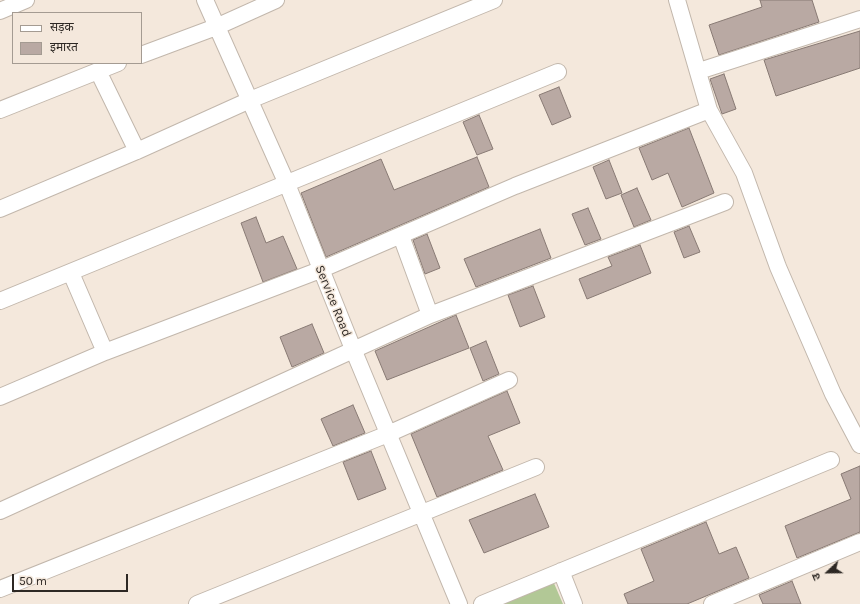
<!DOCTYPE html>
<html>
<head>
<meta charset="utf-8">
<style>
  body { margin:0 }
  #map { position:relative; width:860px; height:604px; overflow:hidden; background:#f4e8dc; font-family:Karla,"Noto Sans Devanagari",sans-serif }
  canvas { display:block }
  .legend { position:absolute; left:12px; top:12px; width:130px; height:52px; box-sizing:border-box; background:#f4e8dc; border:1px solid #a49b92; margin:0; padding:5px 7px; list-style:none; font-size:12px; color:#2d2824 }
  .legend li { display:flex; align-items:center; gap:8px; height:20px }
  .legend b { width:20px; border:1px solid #a49b92 }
  .north { position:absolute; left:808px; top:552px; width:40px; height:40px; -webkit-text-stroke:3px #f4e8dc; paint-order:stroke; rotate:248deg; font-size:11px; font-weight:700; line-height:16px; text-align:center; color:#2d2824 }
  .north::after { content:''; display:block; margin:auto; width:14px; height:18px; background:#2d2824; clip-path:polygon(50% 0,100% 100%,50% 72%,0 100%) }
  .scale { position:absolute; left:12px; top:574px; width:116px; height:18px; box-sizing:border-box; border:2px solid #2d2824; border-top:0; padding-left:5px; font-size:12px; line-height:14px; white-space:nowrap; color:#2d2824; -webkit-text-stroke:3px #f4e8dc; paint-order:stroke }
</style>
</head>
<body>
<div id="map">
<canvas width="860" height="604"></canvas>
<ul class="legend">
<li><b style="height:5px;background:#fff"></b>सड़क</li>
<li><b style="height:11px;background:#b9a9a3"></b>इमारत</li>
</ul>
<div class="north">उ</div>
<div class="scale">50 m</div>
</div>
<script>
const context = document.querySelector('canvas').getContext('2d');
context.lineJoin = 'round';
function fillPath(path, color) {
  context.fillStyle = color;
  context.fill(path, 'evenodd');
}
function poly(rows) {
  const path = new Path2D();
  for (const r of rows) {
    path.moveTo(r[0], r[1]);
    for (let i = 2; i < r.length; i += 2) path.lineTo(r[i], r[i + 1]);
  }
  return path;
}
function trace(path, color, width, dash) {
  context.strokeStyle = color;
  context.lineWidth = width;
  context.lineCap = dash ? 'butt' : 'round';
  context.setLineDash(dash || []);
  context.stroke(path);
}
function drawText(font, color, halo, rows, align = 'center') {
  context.font = font + ' Karla,sans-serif';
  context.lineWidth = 3;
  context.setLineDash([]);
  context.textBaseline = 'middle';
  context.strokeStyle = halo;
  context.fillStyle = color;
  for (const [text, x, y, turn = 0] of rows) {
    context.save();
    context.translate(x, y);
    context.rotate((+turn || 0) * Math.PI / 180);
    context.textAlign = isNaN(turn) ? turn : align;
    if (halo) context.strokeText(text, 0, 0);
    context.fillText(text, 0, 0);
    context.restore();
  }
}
fillPath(poly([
  [553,581,563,604,496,604]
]), '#b2c896');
const building = poly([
  [760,0,812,0,819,22,719,55,709,25,762,7,760,0],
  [860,31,860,68,776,96,764,60,860,31],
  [724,74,736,109,722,114,710,79,724,74],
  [559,87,571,117,552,125,539,95,559,87],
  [479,115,493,149,477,155,463,122,479,115],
  [689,128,714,193,682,207,668,173,652,180,639,148,689,128],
  [477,157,489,187,326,257,301,193,381,159,394,190,477,157],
  [609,160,622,193,606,199,593,167,609,160],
  [637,188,651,220,634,227,621,195,637,188],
  [588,208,601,239,585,245,572,214,588,208],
  [256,217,266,243,283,236,297,269,263,282,241,223,256,217],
  [689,226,700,252,684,258,674,232,689,226],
  [540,229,551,258,476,287,464,259,540,229],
  [427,234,440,268,425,274,413,240,427,234],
  [640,245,651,273,587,299,579,279,612,266,608,257,640,245],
  [533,286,545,317,520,327,508,295,533,286],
  [456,315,469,348,387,380,375,351,456,315],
  [312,324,324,353,292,367,280,337,312,324],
  [486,341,499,374,483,381,470,348,486,341],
  [507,391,520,423,488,436,503,470,437,497,411,434,507,391],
  [353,405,365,433,333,446,321,419,353,405],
  [371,451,386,489,358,500,343,462,371,451],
  [860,466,860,532,797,558,785,526,851,499,841,474,860,466],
  [535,494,549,527,484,553,469,520,535,494],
  [706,522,719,554,736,547,749,578,687,604,628,604,624,594,654,581,641,549,706,522],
  [792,581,801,604,763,604,759,595,792,581]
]);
fillPath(building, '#b9a9a3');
trace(building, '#887a74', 1);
const street = poly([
  [205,0,287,184,353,349,459,604],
  [677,0,709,110,744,173,778,267,833,394,860,445],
  [0,11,26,0],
  [141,55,216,27,276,0],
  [98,71,137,151],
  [699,71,860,19],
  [0,110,118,63],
  [0,209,137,151,250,100,494,0],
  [401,236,430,315],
  [71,273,105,352],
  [0,301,558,72],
  [0,397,105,352,320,270,515,186,709,110],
  [0,511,430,315,725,202],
  [561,571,574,604],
  [0,589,388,434,509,380],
  [197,604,536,467],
  [482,604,831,460],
  [712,604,860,542]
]);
trace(street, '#c2b7ac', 18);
trace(street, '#fff', 16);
drawText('13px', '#2d2824', '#f4e8dc', [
  ["Service Road",333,301,68]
]);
</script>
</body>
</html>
